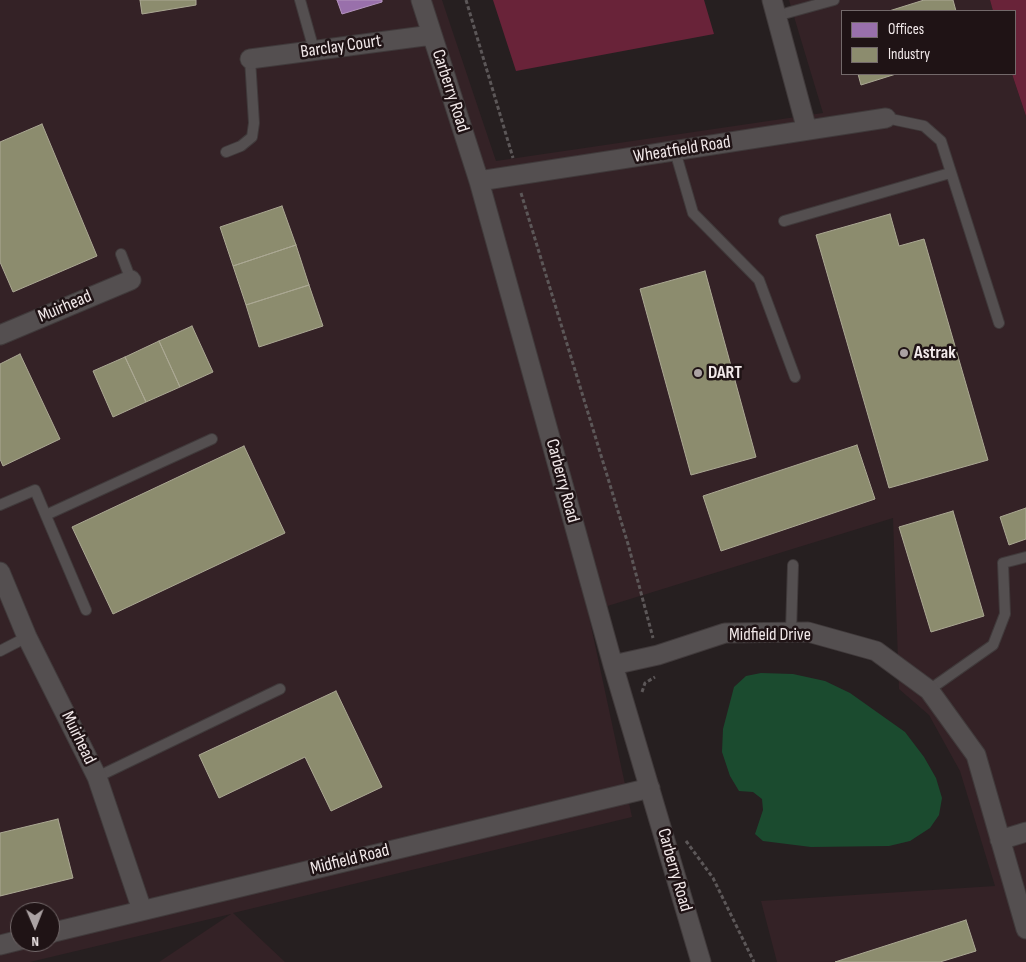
<!DOCTYPE html>
<html>
<head>
<meta charset="utf-8">
<style>
  body { margin:0 }
  #map { position:relative; width:1026px; height:962px; overflow:hidden; background:#261f20; font-family:"Sofia Sans Condensed",sans-serif }
  canvas { display:block }
  .legend { position:absolute; left:841px; top:10px; width:175px; height:65px; box-sizing:border-box; background:#1f1315; border:1px solid #73696a; margin:0; padding:6px 9px; list-style:none; font-size:15px; color:#f2e9ea }
  .legend li { display:flex; align-items:center; gap:10px; height:25px }
  .legend b { width:25px; border:1px solid #73696a }
  .north { position:absolute; left:10px; top:902px; width:50px; height:50px; box-sizing:border-box; background:#1f1315; border:1px solid #73696a; border-radius:50%; rotate:179deg; font-size:14px; font-weight:700; line-height:20px; text-align:center; color:#f2e9ea }
  .north::after { content:''; display:block; margin:auto; width:18px; height:22px; background:#aba2a3; clip-path:polygon(50% 0,100% 100%,50% 72%,0 100%) }
</style>
</head>
<body>
<div id="map">
<canvas width="1026" height="962"></canvas>
<ul class="legend">
<li><b style="height:14px;background:#9970ab"></b>Offices</li>
<li><b style="height:14px;background:#8c8c6e"></b>Industry</li>
</ul>
<div class="north">N</div>
</div>
<script>
const context = document.querySelector('canvas').getContext('2d');
context.lineJoin = 'round';
function fillPath(path, color) {
  context.fillStyle = color;
  context.fill(path, 'evenodd');
}
function poly(rows) {
  const path = new Path2D();
  for (const r of rows) {
    path.moveTo(r[0], r[1]);
    for (let i = 2; i < r.length; i += 2) path.lineTo(r[i], r[i + 1]);
  }
  return path;
}
function trace(path, color, width, dash) {
  context.strokeStyle = color;
  context.lineWidth = width;
  context.lineCap = dash ? 'butt' : 'round';
  context.setLineDash(dash || []);
  context.stroke(path);
}
function drawText(font, color, halo, rows, align = 'center') {
  context.font = font + ' "Sofia Sans Condensed",sans-serif';
  context.lineWidth = 5;
  context.setLineDash([]);
  context.textBaseline = 'middle';
  context.strokeStyle = halo;
  context.fillStyle = color;
  for (const [text, x, y, turn = 0] of rows) {
    context.save();
    context.translate(x, y);
    context.rotate((+turn || 0) * Math.PI / 180);
    context.textAlign = isNaN(turn) ? turn : align;
    if (halo) context.strokeText(text, 0, 0);
    context.fillText(text, 0, 0);
    context.restore();
  }
}
fillPath(poly([
  [0,0,442,0,496,161,823,113,789,0,990,0,993,11,842,11,842,74,1012,74,1026,116,1026,962,777,962,761,901,995,886,960,771,929,715,899,689,893,518,588,612,632,817,233,913,285,962,159,962,231,914,30,962,0,962],
  [20,912,50,912,50,942,20,942]
]), '#342226');
fillPath(poly([
  [493,0,704,0,714,34,516,71],
  [990,0,1026,0,1026,116,1012,74,1015,74,1015,11,993,11]
]), '#692339');
fillPath(poly([
  [761,673,793,674,825,681,850,693,905,732,924,757,936,778,942,798,939,815,930,828,910,841,889,846,811,847,763,841,755,834,763,810,762,799,753,792,739,791,730,776,722,752,723,729,734,687,746,676]
]), '#1b4b2f');
const offices = poly([
  [337,0,382,0,382,2,342,14,337,0]
]);
fillPath(offices, '#9970ab');
trace(offices, '#b494be', 1);
const industry = poly([
  [140,0,196,0,196,5,142,14,140,0],
  [924,0,953,0,956,11,889,11,924,0],
  [858,74,896,74,861,85,858,74],
  [42,124,97,256,13,292,0,262,0,142,42,124],
  [282,206,296,245,233,266,220,227,282,206],
  [890,214,899,246,924,239,988,460,889,488,816,235,890,214],
  [296,245,309,285,246,305,233,266,296,245],
  [705,271,756,457,691,475,640,289,705,271],
  [309,285,323,326,259,347,246,305,309,285],
  [192,326,213,372,180,387,159,341,192,326],
  [159,341,180,387,146,402,125,357,159,341],
  [20,354,60,439,3,466,0,459,0,364,20,354],
  [125,357,146,402,113,417,93,371,125,357],
  [857,445,875,499,721,551,703,496,857,445],
  [244,446,285,533,113,614,72,527,244,446],
  [1026,508,1026,539,1009,545,1000,517,1026,508],
  [953,511,984,616,931,632,899,527,953,511],
  [336,691,382,787,331,811,305,757,219,798,199,755,336,691],
  [58,819,73,878,0,896,0,833,58,819],
  [966,920,976,951,940,962,835,962,966,920]
]);
fillPath(industry, '#8c8c6e');
trace(industry, '#aba893', 1);
const service = poly([
  [300,0,314,50],
  [776,16,834,0],
  [886,118,924,126,941,141,999,323],
  [675,151,693,213,759,280,795,377],
  [226,152,241,146,252,137,254,123,250,59],
  [784,221,950,173],
  [121,254,131,280],
  [0,505,35,490,86,610],
  [46,515,212,439],
  [791,632,793,565],
  [0,651,27,637],
  [929,690,993,645,1005,614,1003,563,1026,557],
  [97,777,280,689]
]);
const minor = poly([
  [421,0,479,181,613,665,701,962],
  [772,0,807,130],
  [250,59,432,35],
  [479,181,886,118],
  [0,335,131,280],
  [0,572,27,637,97,777,142,910],
  [613,665,658,655,725,633,808,632,876,651,929,690,976,755,1026,929],
  [1000,840,1026,832],
  [50,933,650,788],
  [0,945,20,940]
]);
trace(service, '#403a3b', 12);
trace(minor, '#403a3b', 21);
trace(poly([
  [466,0,513,158],
  [521,193,628,544,653,638],
  [642,692,645,683,655,677],
  [686,841,713,878,754,962]
]), '#5c5758', 3, [4, 2.5]);
trace(service, '#544f50', 10);
trace(minor, '#544f50', 19);
for (const [x, y, r, color] of [
  [904,353,5,"#aba2a3"],
  [698,373,5,"#aba2a3"]
]) {
  const dot = new Path2D();
  dot.arc(x, y, r, 0, 2 * Math.PI);
  context.fillStyle = color;
  context.fill(dot);
  trace(dot, '#1f1315', 2);
}
drawText('18px', '#f2e9ea', '#1f1315', [
  ["Barclay Court",341,47,-8],
  ["Carberry Road",450,91,72],
  ["Wheatfield Road",682,150,-9],
  ["Muirhead",65,307,-23],
  ["Carberry Road",562,481,75],
  ["Midfield Drive",770,635],
  ["Muirhead",78,738,64],
  ["Midfield Road",350,860,-14],
  ["Carberry Road",674,870,74]
]);
drawText('bold 18px', '#f2e9ea', '#1f1315', [
  ["Astrak",914,353],
  ["DART",708,373]
], 'left');
</script>
</body>
</html>
